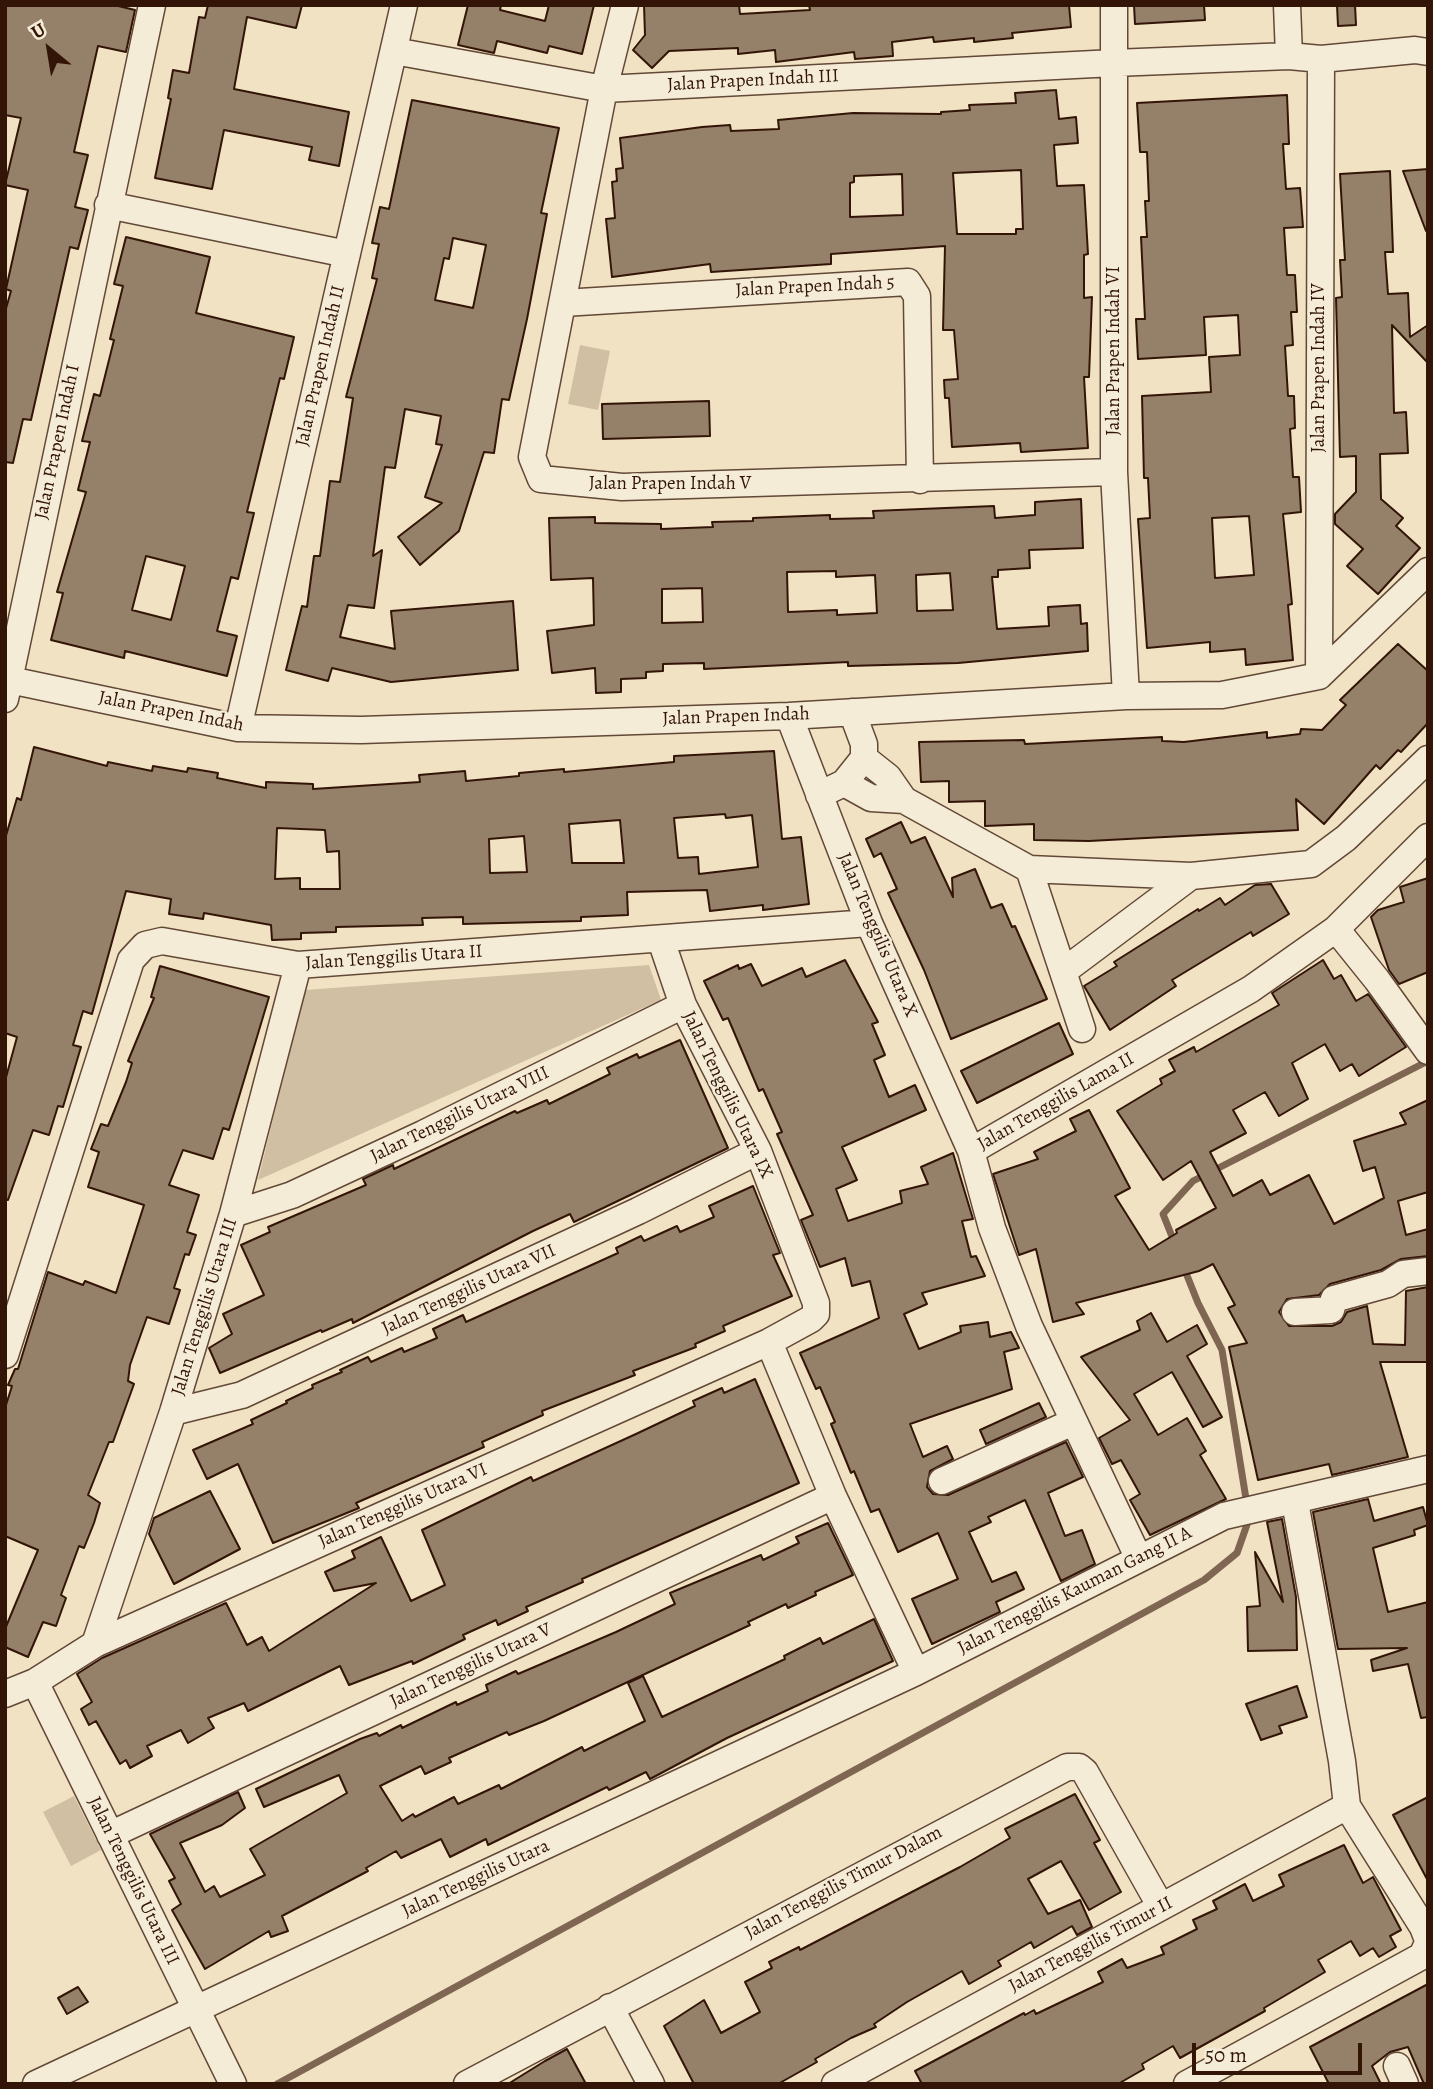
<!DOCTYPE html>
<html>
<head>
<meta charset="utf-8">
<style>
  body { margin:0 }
  #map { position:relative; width:1433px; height:2089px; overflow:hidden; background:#f0e2c2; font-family:Alegreya,serif }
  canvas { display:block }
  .frame { position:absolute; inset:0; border:7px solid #331508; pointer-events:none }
  .north { position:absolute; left:14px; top:14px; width:70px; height:70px; -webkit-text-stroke:5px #f5ecd7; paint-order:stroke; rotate:330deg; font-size:19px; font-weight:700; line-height:28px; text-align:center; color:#331508 }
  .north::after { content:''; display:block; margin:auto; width:24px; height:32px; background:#331508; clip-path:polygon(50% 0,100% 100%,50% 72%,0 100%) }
  .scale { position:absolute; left:1192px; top:2043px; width:170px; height:32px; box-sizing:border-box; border:4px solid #331508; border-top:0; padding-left:9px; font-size:21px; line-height:24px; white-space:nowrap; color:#331508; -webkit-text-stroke:5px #f5ecd7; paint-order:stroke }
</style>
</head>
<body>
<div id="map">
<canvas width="1433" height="2089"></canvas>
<div class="frame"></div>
<div class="north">U</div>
<div class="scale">50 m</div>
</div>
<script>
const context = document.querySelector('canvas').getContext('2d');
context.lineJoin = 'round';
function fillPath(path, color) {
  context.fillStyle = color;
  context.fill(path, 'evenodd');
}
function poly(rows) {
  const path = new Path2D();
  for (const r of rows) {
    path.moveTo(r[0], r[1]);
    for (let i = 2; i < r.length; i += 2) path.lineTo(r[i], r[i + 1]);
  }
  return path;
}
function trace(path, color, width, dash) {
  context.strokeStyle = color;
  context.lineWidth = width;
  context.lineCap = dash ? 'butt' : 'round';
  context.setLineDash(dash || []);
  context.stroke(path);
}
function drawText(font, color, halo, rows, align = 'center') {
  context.font = font + ' Alegreya,serif';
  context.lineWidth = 5;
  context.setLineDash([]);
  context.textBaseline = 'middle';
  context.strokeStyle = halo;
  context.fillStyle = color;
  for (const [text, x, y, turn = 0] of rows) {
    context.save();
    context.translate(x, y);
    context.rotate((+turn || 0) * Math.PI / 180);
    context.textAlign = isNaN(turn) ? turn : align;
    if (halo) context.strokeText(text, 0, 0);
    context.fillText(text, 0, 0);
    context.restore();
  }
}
fillPath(poly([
  [580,345,610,351,598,410,568,404],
  [649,965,661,1000,258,1180,305,990],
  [74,1796,101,1850,71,1866,43,1812]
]), '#d0bfa2');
trace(poly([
  [1175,1244,1163,1214,1193,1181,1428,1061],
  [1184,1268,1198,1303,1222,1350,1247,1505],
  [277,2084,1204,1580,1237,1553,1250,1516]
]), '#7e6652', 7);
const building = poly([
  [5,5,114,5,135,10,126,52,98,46,74,152,88,155,75,207,88,210,78,249,70,247,31,420,23,419,13,463,5,462,5,312,11,291,6,289,28,190,5,185,21,118,5,115,5,5],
  [208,5,302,5,296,28,247,17,234,89,349,112,339,166,309,160,312,147,224,130,212,189,155,178,171,99,168,98,173,70,189,73,199,17,205,18,208,5],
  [468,5,501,5,500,10,545,21,549,5,594,5,582,54,549,46,547,53,497,41,494,53,458,45,468,5],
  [644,5,739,5,740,14,810,10,809,5,1069,5,1071,27,1012,33,1013,38,974,42,974,38,934,42,933,37,892,42,893,56,855,59,854,52,776,62,775,50,738,54,738,48,669,51,652,68,633,50,645,35,644,5],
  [1134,5,1204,5,1205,20,1135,24,1134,5],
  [1337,5,1355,5,1356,25,1338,26,1337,5],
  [1056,90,1059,119,1076,117,1078,143,1054,145,1057,186,1084,185,1088,254,1084,255,1084,298,1092,297,1089,377,1084,377,1088,448,1021,452,1020,443,952,447,949,398,945,398,944,380,958,379,954,330,943,330,945,246,831,254,831,264,711,272,710,264,612,277,606,219,615,218,612,182,617,181,616,169,623,168,620,138,702,127,730,125,731,131,779,129,778,120,853,113,941,114,941,112,970,110,969,105,1016,103,1015,93,1056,90],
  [1021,170,1023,229,1016,229,1016,234,957,234,953,173,1021,170],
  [902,174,903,215,850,217,850,183,854,182,854,176,902,174],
  [1287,95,1289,144,1283,144,1286,189,1300,188,1303,227,1284,228,1287,275,1295,275,1297,312,1291,312,1293,345,1285,346,1288,396,1294,396,1295,428,1290,429,1293,477,1299,477,1301,512,1283,514,1292,604,1288,605,1293,660,1246,665,1245,649,1210,652,1210,642,1147,648,1138,519,1150,518,1148,478,1144,478,1142,396,1211,392,1209,357,1240,355,1238,315,1204,317,1206,355,1138,359,1136,319,1145,319,1141,237,1147,237,1145,201,1149,201,1147,152,1140,152,1137,103,1287,95],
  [1249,516,1254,575,1215,578,1212,518,1249,516],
  [412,100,559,128,541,213,547,214,527,319,509,400,502,399,494,453,484,452,459,531,420,565,398,537,442,503,425,497,442,445,436,444,441,416,405,409,395,468,385,467,373,556,382,550,374,608,348,605,340,637,395,649,391,611,513,601,518,670,391,682,332,668,328,681,286,670,302,606,307,607,314,556,320,556,330,481,340,482,353,398,346,397,377,279,372,278,379,244,372,243,380,207,389,209,412,100],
  [453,238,486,245,473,308,435,300,444,258,449,259,453,238],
  [1428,169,1428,231,1426,231,1403,171,1428,169],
  [1390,171,1393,252,1385,252,1388,294,1408,293,1410,337,1428,325,1428,363,1392,325,1394,413,1406,412,1408,453,1380,454,1381,499,1403,518,1396,526,1420,548,1378,594,1347,566,1363,549,1335,524,1335,514,1356,492,1356,456,1340,457,1336,298,1342,297,1340,260,1345,260,1340,174,1390,171],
  [126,237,210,257,196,313,294,337,284,379,280,378,247,512,254,513,238,579,231,577,217,631,237,636,227,676,125,651,124,658,51,640,63,593,57,592,86,492,78,490,90,442,82,441,94,394,100,396,114,340,110,339,123,286,114,284,126,237],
  [146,556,185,566,171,620,132,610,146,556],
  [709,401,710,436,603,439,602,404,709,401],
  [1081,499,1083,548,1029,550,1030,568,998,570,998,577,992,577,997,629,1049,626,1048,607,1080,605,1081,624,1087,623,1088,651,958,663,848,666,848,662,704,669,704,663,663,664,663,671,646,672,646,678,621,679,621,692,596,693,595,668,552,673,547,631,594,625,593,578,551,580,549,518,595,517,595,523,661,524,661,529,713,527,712,522,753,521,753,518,830,515,830,519,874,518,873,511,994,506,995,518,1035,515,1035,502,1081,499],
  [836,571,836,577,875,575,877,613,837,615,837,610,788,612,787,572,836,571],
  [950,573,953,610,917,611,916,575,950,573],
  [702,588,703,622,662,623,662,589,702,588],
  [1398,644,1428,671,1428,723,1401,752,1398,750,1380,769,1376,765,1324,824,1296,799,1298,830,1089,841,1034,840,1034,824,985,826,985,801,949,802,949,781,921,782,919,742,1024,740,1025,744,1162,737,1162,741,1184,742,1267,732,1267,738,1300,734,1301,729,1322,730,1346,705,1340,700,1398,644],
  [34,747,107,766,108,762,152,771,153,766,187,772,188,768,218,773,217,778,266,788,266,782,313,784,313,789,420,782,419,775,465,771,466,781,519,776,519,773,564,769,564,772,674,762,674,756,774,751,782,839,801,837,809,904,763,910,763,905,710,911,707,890,627,892,628,915,581,917,581,921,463,924,463,917,422,918,423,925,336,927,336,932,301,933,301,939,272,940,271,925,204,913,203,919,169,914,171,899,126,891,92,1014,83,1011,73,1045,81,1047,63,1107,58,1106,49,1135,33,1130,8,1200,5,1199,5,1081,17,1037,5,1033,5,839,17,798,21,800,34,747],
  [725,814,726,818,752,815,758,867,699,874,698,857,678,858,674,818,725,814],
  [620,820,624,863,572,863,569,824,620,820],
  [277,828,325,830,327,852,339,851,340,889,300,889,300,878,275,879,277,828],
  [524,836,527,872,490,873,489,839,524,836],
  [901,822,911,843,925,837,953,897,952,878,975,869,991,908,1002,904,1012,927,1015,926,1047,999,951,1039,924,970,888,893,897,889,881,853,874,857,866,839,901,822],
  [1428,878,1428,972,1399,984,1389,970,1371,917,1378,910,1404,902,1400,887,1428,878],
  [1271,884,1289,914,1253,936,1251,932,1172,980,1176,986,1110,1030,1084,986,1117,966,1114,962,1198,909,1199,911,1220,898,1225,905,1255,885,1271,884],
  [845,960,878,1022,872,1024,885,1055,874,1060,889,1097,915,1085,926,1110,842,1147,857,1180,836,1189,848,1221,902,1203,900,1191,928,1184,921,1167,953,1153,973,1219,962,1221,971,1257,976,1256,985,1276,922,1293,927,1304,904,1314,919,1349,961,1332,960,1326,988,1322,990,1337,1011,1332,1019,1348,1004,1352,1012,1389,910,1424,923,1457,947,1446,953,1459,930,1471,927,1487,933,1494,948,1495,1066,1442,1083,1477,1048,1493,1065,1536,1082,1530,1095,1564,1061,1581,1025,1500,988,1517,991,1522,969,1532,992,1582,1016,1572,1024,1589,996,1602,1000,1612,932,1644,912,1599,958,1579,938,1533,898,1552,879,1509,871,1512,854,1471,851,1473,831,1424,835,1422,820,1387,816,1389,800,1353,879,1318,870,1281,852,1286,845,1258,820,1267,801,1220,813,1215,777,1134,782,1132,763,1089,759,1091,728,1018,723,1020,704,981,738,965,739,969,751,964,762,986,802,968,806,977,845,960],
  [1323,960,1334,979,1341,975,1356,1001,1368,994,1406,1047,1359,1076,1352,1064,1340,1071,1325,1044,1292,1063,1308,1099,1279,1116,1265,1092,1233,1110,1246,1133,1210,1152,1233,1196,1262,1180,1270,1195,1309,1175,1334,1224,1384,1198,1375,1167,1363,1171,1354,1141,1406,1124,1400,1113,1428,1100,1428,1192,1398,1201,1406,1235,1428,1229,1428,1256,1401,1259,1381,1270,1330,1284,1319,1295,1287,1299,1279,1312,1289,1326,1332,1326,1341,1322,1347,1312,1367,1306,1373,1344,1405,1345,1406,1291,1428,1287,1428,1362,1380,1362,1408,1457,1332,1475,1329,1464,1258,1480,1229,1347,1247,1343,1228,1308,1235,1305,1213,1264,1199,1271,1076,1303,1084,1314,1053,1322,1036,1249,1019,1255,993,1174,1038,1159,1034,1152,1076,1131,1070,1119,1089,1110,1130,1188,1115,1196,1149,1250,1177,1233,1176,1230,1216,1208,1191,1161,1163,1180,1117,1111,1162,1084,1160,1079,1175,1071,1169,1060,1194,1047,1196,1052,1279,1005,1272,993,1323,960],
  [160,966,269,997,229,1130,223,1128,213,1159,183,1150,169,1185,199,1195,187,1232,196,1235,189,1255,185,1254,174,1288,180,1290,169,1324,147,1317,130,1365,128,1381,134,1384,113,1442,109,1442,88,1495,100,1503,94,1523,84,1548,79,1546,61,1595,66,1598,56,1626,43,1622,28,1657,5,1647,5,1629,38,1550,5,1536,5,1408,12,1386,8,1385,15,1369,18,1369,48,1272,83,1285,85,1281,116,1293,144,1205,88,1187,99,1152,91,1149,101,1124,108,1126,126,1082,132,1063,128,1061,154,998,151,997,160,966],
  [1059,1023,1073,1054,977,1103,961,1071,1059,1023],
  [680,1040,728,1148,574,1222,570,1214,533,1231,353,1323,352,1319,322,1332,321,1330,220,1373,209,1348,232,1334,223,1314,264,1295,241,1245,270,1232,268,1227,366,1185,363,1179,393,1165,394,1169,515,1111,517,1113,547,1100,549,1104,610,1074,607,1068,637,1054,639,1058,680,1040],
  [753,1186,780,1253,773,1255,792,1296,723,1326,725,1331,695,1344,696,1347,633,1371,635,1375,542,1411,543,1415,482,1442,484,1447,356,1503,359,1508,273,1543,238,1464,207,1479,193,1450,253,1424,251,1420,287,1403,286,1401,313,1388,312,1385,342,1372,340,1370,368,1357,371,1362,402,1348,404,1352,437,1338,433,1329,463,1315,466,1322,618,1253,616,1248,641,1236,644,1241,677,1226,680,1232,714,1217,709,1206,753,1186],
  [1151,1313,1167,1342,1197,1325,1207,1344,1187,1356,1222,1417,1203,1427,1172,1372,1134,1394,1158,1435,1187,1418,1206,1451,1200,1455,1226,1499,1150,1535,1130,1500,1140,1494,1121,1460,1112,1464,1099,1438,1130,1420,1081,1357,1140,1330,1137,1321,1151,1313],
  [755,1379,799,1483,582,1579,583,1582,526,1607,528,1611,498,1625,496,1620,463,1635,465,1639,413,1664,412,1661,349,1685,340,1666,248,1711,244,1703,208,1718,214,1728,188,1743,181,1730,147,1746,152,1756,130,1768,126,1760,120,1764,96,1721,89,1725,81,1709,92,1702,77,1674,102,1658,226,1603,247,1645,262,1637,269,1651,376,1583,334,1591,325,1572,355,1558,352,1551,381,1537,411,1601,445,1585,422,1530,531,1477,533,1481,636,1434,695,1406,693,1401,722,1388,724,1393,755,1379],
  [1039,1403,1046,1417,986,1444,980,1430,1039,1403],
  [210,1491,240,1549,174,1584,149,1534,154,1518,210,1491],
  [1368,1499,1374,1521,1423,1507,1428,1525,1414,1530,1415,1535,1373,1548,1388,1612,1428,1602,1428,1717,1421,1718,1408,1664,1373,1671,1371,1660,1407,1648,1338,1649,1313,1512,1368,1499],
  [1282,1519,1296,1597,1297,1650,1248,1651,1247,1607,1260,1606,1255,1552,1283,1602,1267,1522,1282,1519],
  [828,1523,853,1575,815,1592,816,1595,788,1608,786,1604,748,1622,750,1625,544,1721,509,1735,507,1732,449,1758,451,1762,425,1774,421,1766,380,1786,402,1821,413,1814,415,1817,454,1797,458,1804,499,1785,501,1789,582,1747,584,1751,645,1721,628,1683,643,1676,662,1717,785,1659,784,1656,820,1638,823,1644,874,1619,893,1661,727,1738,650,1779,646,1772,609,1790,607,1787,488,1845,486,1839,450,1857,441,1839,401,1858,396,1851,366,1868,368,1871,282,1916,288,1931,271,1937,269,1931,205,1969,172,1910,181,1904,169,1881,175,1878,150,1834,238,1792,245,1808,222,1825,180,1843,205,1892,214,1886,220,1897,265,1875,250,1849,347,1793,339,1775,264,1807,256,1789,360,1739,377,1733,379,1736,401,1725,402,1728,456,1702,457,1705,488,1691,486,1685,516,1671,518,1674,616,1632,675,1604,670,1593,761,1555,763,1560,799,1543,796,1537,828,1523],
  [1297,1686,1307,1717,1279,1726,1282,1733,1261,1740,1246,1704,1297,1686],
  [1075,1794,1100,1840,1094,1843,1121,1892,1089,1910,1061,1861,1028,1879,1048,1914,1080,1900,1092,1927,1077,1935,1072,1926,1034,1948,1031,1942,998,1961,1001,1966,969,1984,962,1971,907,2002,874,2024,876,2027,851,2038,815,2059,817,2062,778,2084,694,2084,664,2026,704,2000,721,2033,760,2012,745,1982,772,1968,769,1962,799,1947,800,1950,960,1867,1010,1838,1005,1829,1075,1794],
  [1428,1797,1428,1881,1393,1815,1428,1797],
  [1344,1845,1363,1883,1373,1877,1401,1930,1390,1936,1396,1947,1379,1957,1373,1948,1360,1956,1351,1941,1318,1960,1325,1972,1264,2008,1265,2011,1180,2058,1173,2046,1142,2064,1144,2069,1118,2084,922,2084,915,2071,1024,2013,1025,2015,1034,2010,1036,2014,1103,1982,1098,1972,1122,1959,1127,1968,1164,1954,1161,1947,1197,1929,1193,1920,1217,1909,1213,1901,1245,1884,1253,1901,1284,1886,1279,1875,1344,1845],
  [1428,1984,1428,2084,1424,2084,1408,2047,1390,2052,1372,2066,1381,2084,1329,2084,1310,2047,1428,1984],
  [78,1987,88,2002,67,2014,58,1998,78,1987],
  [567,2049,586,2084,508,2084,545,2061,567,2049]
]);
fillPath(building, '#958069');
trace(building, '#331508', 2);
const minor = poly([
  [625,5,604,89,532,457,541,479,622,487,1114,472],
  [1114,5,1114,472,1126,696],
  [1287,5,1289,56],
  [394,51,604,89,1114,63,1289,56,1321,59,1415,50,1428,52],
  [108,205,347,254],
  [563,303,908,282,917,296,920,480],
  [1319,676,1321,59],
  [5,679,238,728,361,730,789,716,1126,696,1222,695,1319,676,1428,571],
  [5,699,152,5],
  [789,716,869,923,971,1151,992,1228,1029,1326,1139,1559],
  [238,728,404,5],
  [864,758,888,777,904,800,1029,869,1191,876,1311,864,1346,838,1428,759],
  [844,783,871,798,904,800],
  [819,795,844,783,864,758,864,744,852,712],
  [1029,869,1082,1029],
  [1336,929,1377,980,1428,1051],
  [1064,971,1191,876],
  [971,1151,1251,989,1336,929,1428,837],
  [233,1214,292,1195,423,1134,683,1005],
  [1295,1312,1331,1310,1334,1299,1388,1284,1403,1274,1428,1271],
  [769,1342,833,1496,916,1672],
  [5,1355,131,960,145,945,162,941,298,965,869,923],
  [173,1412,242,1395,638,1211,758,1151],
  [942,1481,1073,1422],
  [1295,1502,1342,1761,1347,1806,1423,1927,1428,1940],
  [95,1644,173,1412,233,1214,298,965],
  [35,1682,233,2084],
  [5,1694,35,1682,95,1644,769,1342,811,1319,816,1314,816,1303,758,1151,683,1005,661,940],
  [110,1835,833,1496],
  [610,2007,651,2084],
  [1397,2066,1405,2084],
  [36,2084,916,1672,1224,1516,1428,1469],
  [467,2084,1067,1767,1079,1767,1085,1772,1161,1907],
  [835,2084,1347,1806],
  [1187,2084,1422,1956,1428,1943]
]);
trace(minor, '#624836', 29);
trace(minor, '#f5ecd7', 26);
drawText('19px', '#331508', '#f5ecd7', [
  ["Jalan Prapen Indah III",753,81,-3],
  ["Jalan Prapen Indah 5",815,287,-3],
  ["Jalan Prapen Indah VI",1114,351,-90],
  ["Jalan Prapen Indah II",321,366,-77],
  ["Jalan Prapen Indah IV",1319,368,-90],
  ["Jalan Prapen Indah I",58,442,-78],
  ["Jalan Prapen Indah V",670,484],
  ["Jalan Prapen Indah",171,712,11],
  ["Jalan Prapen Indah",736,717,-2],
  ["Jalan Tenggilis Utara X",877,935,67],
  ["Jalan Tenggilis Utara II",394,958,-4],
  ["Jalan Tenggilis Utara IX",727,1095,64],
  ["Jalan Tenggilis Lama II",1056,1102,-30],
  ["Jalan Tenggilis Utara VIII",460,1115,-26],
  ["Jalan Tenggilis Utara VII",469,1290,-25],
  ["Jalan Tenggilis Utara III",205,1307,-73],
  ["Jalan Tenggilis Utara VI",403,1506,-24],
  ["Jalan Tenggilis Kauman Gang II A",1075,1591,-27],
  ["Jalan Tenggilis Utara V",471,1666,-25],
  ["Jalan Tenggilis Utara",476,1879,-25],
  ["Jalan Tenggilis Utara III",133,1881,64],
  ["Jalan Tenggilis Timur Dalam",844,1883,-28],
  ["Jalan Tenggilis Timur II",1091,1945,-28]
]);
</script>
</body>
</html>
